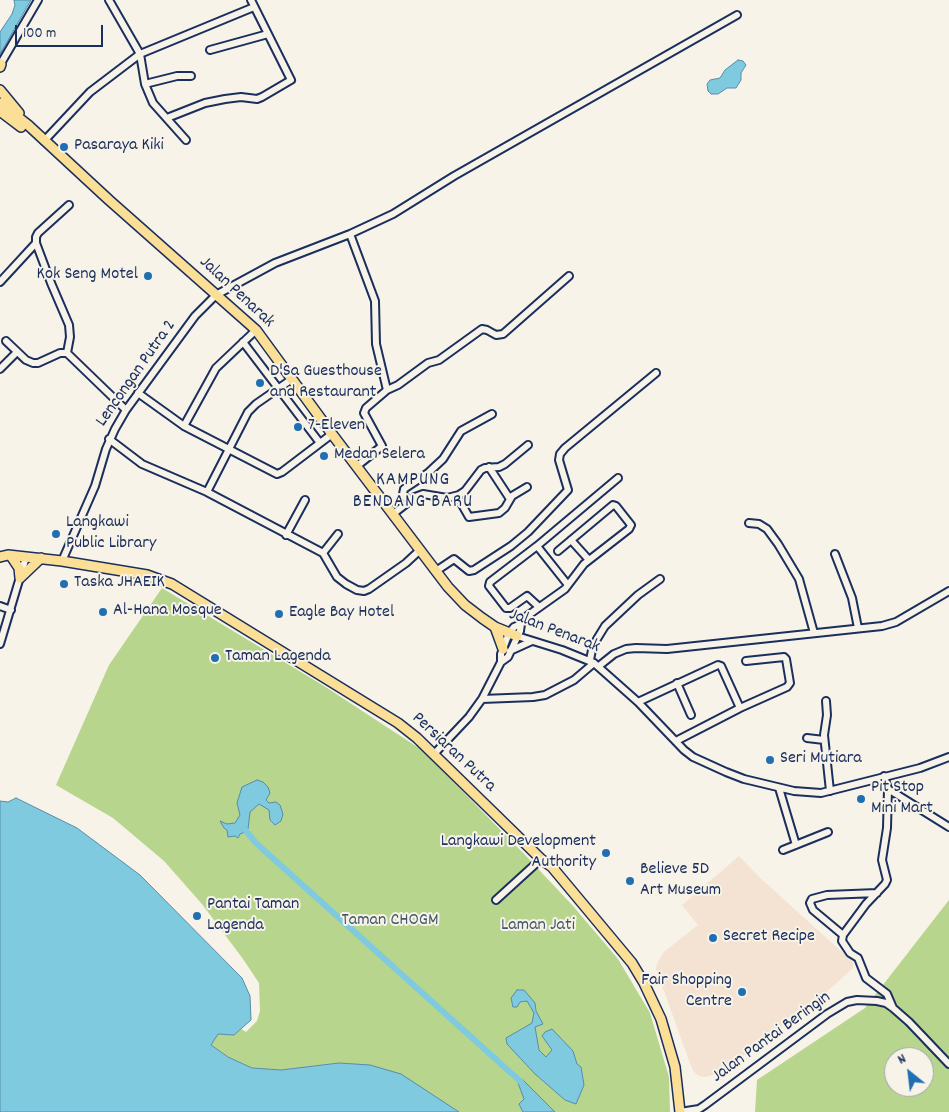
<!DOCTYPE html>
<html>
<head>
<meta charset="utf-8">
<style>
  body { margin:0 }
  #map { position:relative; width:949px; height:1112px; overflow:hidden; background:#f7f3e8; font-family:Dekko,sans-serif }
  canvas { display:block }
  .north { position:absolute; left:884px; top:1047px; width:50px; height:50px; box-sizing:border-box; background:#f7f3e8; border:1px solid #9fa5b1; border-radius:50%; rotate:331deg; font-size:14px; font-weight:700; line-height:20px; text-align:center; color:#1b2f5e }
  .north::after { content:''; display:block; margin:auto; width:18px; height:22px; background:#1f6fb2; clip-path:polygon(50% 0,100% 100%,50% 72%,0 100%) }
  .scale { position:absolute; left:15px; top:25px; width:88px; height:22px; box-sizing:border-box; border:2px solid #1b2f5e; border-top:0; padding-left:6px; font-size:15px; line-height:18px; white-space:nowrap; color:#1b2f5e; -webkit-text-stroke:4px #f7f3e8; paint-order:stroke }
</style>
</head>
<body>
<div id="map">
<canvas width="949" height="1112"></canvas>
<div class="north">N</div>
<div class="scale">100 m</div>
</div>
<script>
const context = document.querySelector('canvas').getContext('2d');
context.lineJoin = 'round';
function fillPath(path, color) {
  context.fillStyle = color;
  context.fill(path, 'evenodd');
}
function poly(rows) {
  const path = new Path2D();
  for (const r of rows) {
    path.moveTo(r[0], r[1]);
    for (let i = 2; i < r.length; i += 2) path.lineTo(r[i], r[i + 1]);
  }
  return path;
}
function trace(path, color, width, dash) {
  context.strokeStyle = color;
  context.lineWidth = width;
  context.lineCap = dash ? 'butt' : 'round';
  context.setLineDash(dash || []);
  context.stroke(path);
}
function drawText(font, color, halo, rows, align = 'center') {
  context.font = font + ' Dekko,sans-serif';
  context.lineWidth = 4;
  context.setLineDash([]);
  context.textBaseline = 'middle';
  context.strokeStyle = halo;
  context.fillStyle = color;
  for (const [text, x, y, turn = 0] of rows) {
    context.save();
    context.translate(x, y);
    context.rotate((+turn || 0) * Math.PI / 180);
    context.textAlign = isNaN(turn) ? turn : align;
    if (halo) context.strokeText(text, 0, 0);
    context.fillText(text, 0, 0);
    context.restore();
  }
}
fillPath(poly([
  [739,856,758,876,853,962,853,968,823,995,721,1073,705,1077,699,1076,694,1072,691,1066,656,969,657,963,664,952,698,925,682,905]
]), '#f4e2d2');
fillPath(poly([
  [162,588,324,686,422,750,527,857,573,906,618,959,650,1013,669,1077,670,1112,459,1112,446,1104,339,1063,281,1070,252,1068,228,1057,211,1045,218,1034,234,1035,241,1029,246,1032,257,1021,260,1011,259,983,243,959,202,904,164,861,113,818,56,785,109,665],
  [949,900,949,1112,755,1112,757,1080,865,1008],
  [894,1057,924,1057,924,1087,894,1087]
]), '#b7d58d');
const water = poly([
  [14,0,31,0,0,54,0,32,12,14,15,5,14,0],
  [738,60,743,61,746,65,741,73,741,80,736,88,727,88,718,94,711,94,708,91,707,84,710,80,720,78,725,70,738,60],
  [257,780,263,782,268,787,270,793,266,800,269,803,276,802,280,805,283,814,281,821,275,825,270,820,269,810,259,804,250,812,248,829,245,832,240,834,238,838,235,836,228,837,227,830,224,828,220,821,227,824,235,823,240,815,237,803,242,787,257,780],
  [16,798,77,828,140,875,242,978,250,996,251,1020,234,1035,218,1034,211,1045,228,1057,252,1068,281,1070,339,1063,370,1065,401,1074,459,1112,0,1112,0,801,8,802,16,798],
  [517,990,524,990,535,1003,536,1011,543,1024,535,1027,539,1050,546,1057,552,1050,542,1036,545,1032,552,1029,573,1051,577,1064,581,1067,584,1085,576,1104,565,1100,535,1074,507,1044,506,1038,532,1023,534,1013,527,1001,520,1002,517,1007,513,1007,511,998,517,990],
  [523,1080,555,1112,523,1112,519,1104,524,1099,518,1083,523,1080]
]);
fillPath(water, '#7fcadf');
trace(water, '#578cab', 1);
trace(poly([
  [246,831,256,843,521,1082]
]), '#7fcadf', 6);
const minor = poly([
  [109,0,140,54,145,84,153,103,186,140],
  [210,50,268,34],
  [0,65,38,0],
  [145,84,177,76,191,76],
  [167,118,205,103,225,99,241,97,257,99,262,97,291,80,251,0],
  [44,141,90,92,140,54,254,7],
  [350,234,375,301,376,344,387,390,366,408,364,413,382,446,357,466],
  [0,282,36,243],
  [6,341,26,360,33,363,38,363,60,353,67,353,126,410],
  [243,342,320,443],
  [67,353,70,337,69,325,51,283,36,243,36,237,38,233,69,205],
  [0,369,17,352],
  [387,390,398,385,428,363,439,360,482,329,487,330,496,335,503,334,569,276],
  [138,393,184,426,277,474,282,472,332,434],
  [184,426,216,368,256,330],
  [109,439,142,464,207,492,323,553,337,577,346,584,357,590,364,591,369,589,406,563,420,550],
  [489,467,510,499],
  [207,492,248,412,256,404,292,379],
  [457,496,469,517,499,513,505,508,512,496,527,487],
  [408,501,403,494,404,489,428,473,443,459,461,431,492,414],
  [393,514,415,497,423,494,447,498,459,495,465,491,481,470,485,468,499,467,505,464,528,445],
  [749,523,759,524,767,529,778,544,799,579,814,633],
  [286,535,305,500],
  [571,540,589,560],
  [537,546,568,585],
  [323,553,338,534],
  [835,554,852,598,858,628],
  [62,561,95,486,106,449,115,429,126,410,195,316,216,295,275,263,350,234,393,214,454,176,737,15],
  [436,571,454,559,469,571,474,570,511,546,528,532,568,490,559,460,560,454,565,448,656,373],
  [0,606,11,610],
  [539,607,527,596,510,608,506,608,489,586,490,582,537,546,618,478],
  [517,636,562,650,594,663,638,702,684,750,693,757,726,772,744,779,794,791,821,793,920,768,949,757],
  [0,644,26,557],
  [510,651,532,641],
  [590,660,592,650,597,639,605,626,638,595,660,579],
  [501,662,508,657,520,631,521,624],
  [599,666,614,654,626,649,636,648,667,649,882,626,896,622,949,591],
  [677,683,691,715],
  [482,699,533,697,545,695,574,680,594,663],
  [826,701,827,715,824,735,830,791],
  [638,702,718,665,721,666,740,708],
  [807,738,824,740],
  [676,741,740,708,787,687,790,683,786,659,784,657,746,661],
  [435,753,469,717,482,699,501,662,501,654,509,633,514,627,521,624,527,616,565,589,584,564,629,529,631,525,616,506,613,505,558,551],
  [884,776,888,789,887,828,882,860,887,880,885,884,866,904,843,935,842,941,850,953,858,958,866,978,887,994,893,1008],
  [779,788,796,845],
  [888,789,949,827],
  [783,850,828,832],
  [496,900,541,859],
  [843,935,813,910,810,903,812,899,827,895,877,893],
  [680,1112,699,1109,705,1105,827,1014,847,1002,857,1000,877,1001,886,1003,893,1008,909,1022,949,1064]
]);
const major = poly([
  [0,67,1,64],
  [0,90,19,113],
  [0,103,28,125,109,200,256,330,332,434,448,587,465,605,482,618,495,627,517,636],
  [0,111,21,127],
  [11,556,19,568,20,578],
  [0,557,8,555,62,561,147,575,172,584,398,723,417,738,541,859,552,867,632,963,644,983,661,1019,675,1067,680,1112],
  [20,578,41,558],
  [495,627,503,649]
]);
trace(minor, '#1b2f5e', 10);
trace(major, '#1b2f5e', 12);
trace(minor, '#f7f3e8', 6);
trace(major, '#fbdf96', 9);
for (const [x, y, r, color] of [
  [64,147,5,"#1f6fb2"],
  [148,276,5,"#1f6fb2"],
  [260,383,5,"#1f6fb2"],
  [298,427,5,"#1f6fb2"],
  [324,456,5,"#1f6fb2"],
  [56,534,5,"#1f6fb2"],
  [64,584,5,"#1f6fb2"],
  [103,612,5,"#1f6fb2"],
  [279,614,5,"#1f6fb2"],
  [215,658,5,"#1f6fb2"],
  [770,760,5,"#1f6fb2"],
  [861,799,5,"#1f6fb2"],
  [606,853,5,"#1f6fb2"],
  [630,881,5,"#1f6fb2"],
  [197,916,5,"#1f6fb2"],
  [713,938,5,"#1f6fb2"],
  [742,992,5,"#1f6fb2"]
]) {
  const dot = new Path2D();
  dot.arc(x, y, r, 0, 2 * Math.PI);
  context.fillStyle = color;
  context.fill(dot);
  trace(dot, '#f7f3e8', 2);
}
drawText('18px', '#1b2f5e', '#f7f3e8', [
  ["Pasaraya Kiki",74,147],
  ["Kok Seng Motel",138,276,"right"],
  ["D'Sa Guesthouse",270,373],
  ["and Restaurant",270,394],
  ["7-Eleven",308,427],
  ["Medan Selera",334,456],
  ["Langkawi",66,524],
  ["Public Library",66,545],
  ["Taska JHAEIK",74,584],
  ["Al-Hana Mosque",113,612],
  ["Eagle Bay Hotel",289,614],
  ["Taman Lagenda",225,658],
  ["Seri Mutiara",780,760],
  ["Pit Stop",871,789],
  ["Mini Mart",871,810],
  ["Langkawi Development",596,843,"right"],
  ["Authority",596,864,"right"],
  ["Believe 5D",640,871],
  ["Art Museum",640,892],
  ["Pantai Taman",207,906],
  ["Lagenda",207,927],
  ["Secret Recipe",723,938],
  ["Fair Shopping",732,982,"right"],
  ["Centre",732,1003,"right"]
], 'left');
drawText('18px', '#1b2f5e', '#f7f3e8', [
  ["Jalan Penarak",236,293,43],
  ["Lencongan Putra 2",137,374,-55],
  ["Jalan Penarak",554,632,21],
  ["Persiaran Putra",453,753,43],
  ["Jalan Pantai Beringin",772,1038,-36]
]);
drawText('18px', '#42586a', '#f7f3e8', [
  ["Taman CHOGM",390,922],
  ["Laman Jati",538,927]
]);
context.letterSpacing = '1px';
drawText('19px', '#1b2f5e', '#f7f3e8', [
  ["KAMPUNG",413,481],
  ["BENDANG BARU",413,503]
]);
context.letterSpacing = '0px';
</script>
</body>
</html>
